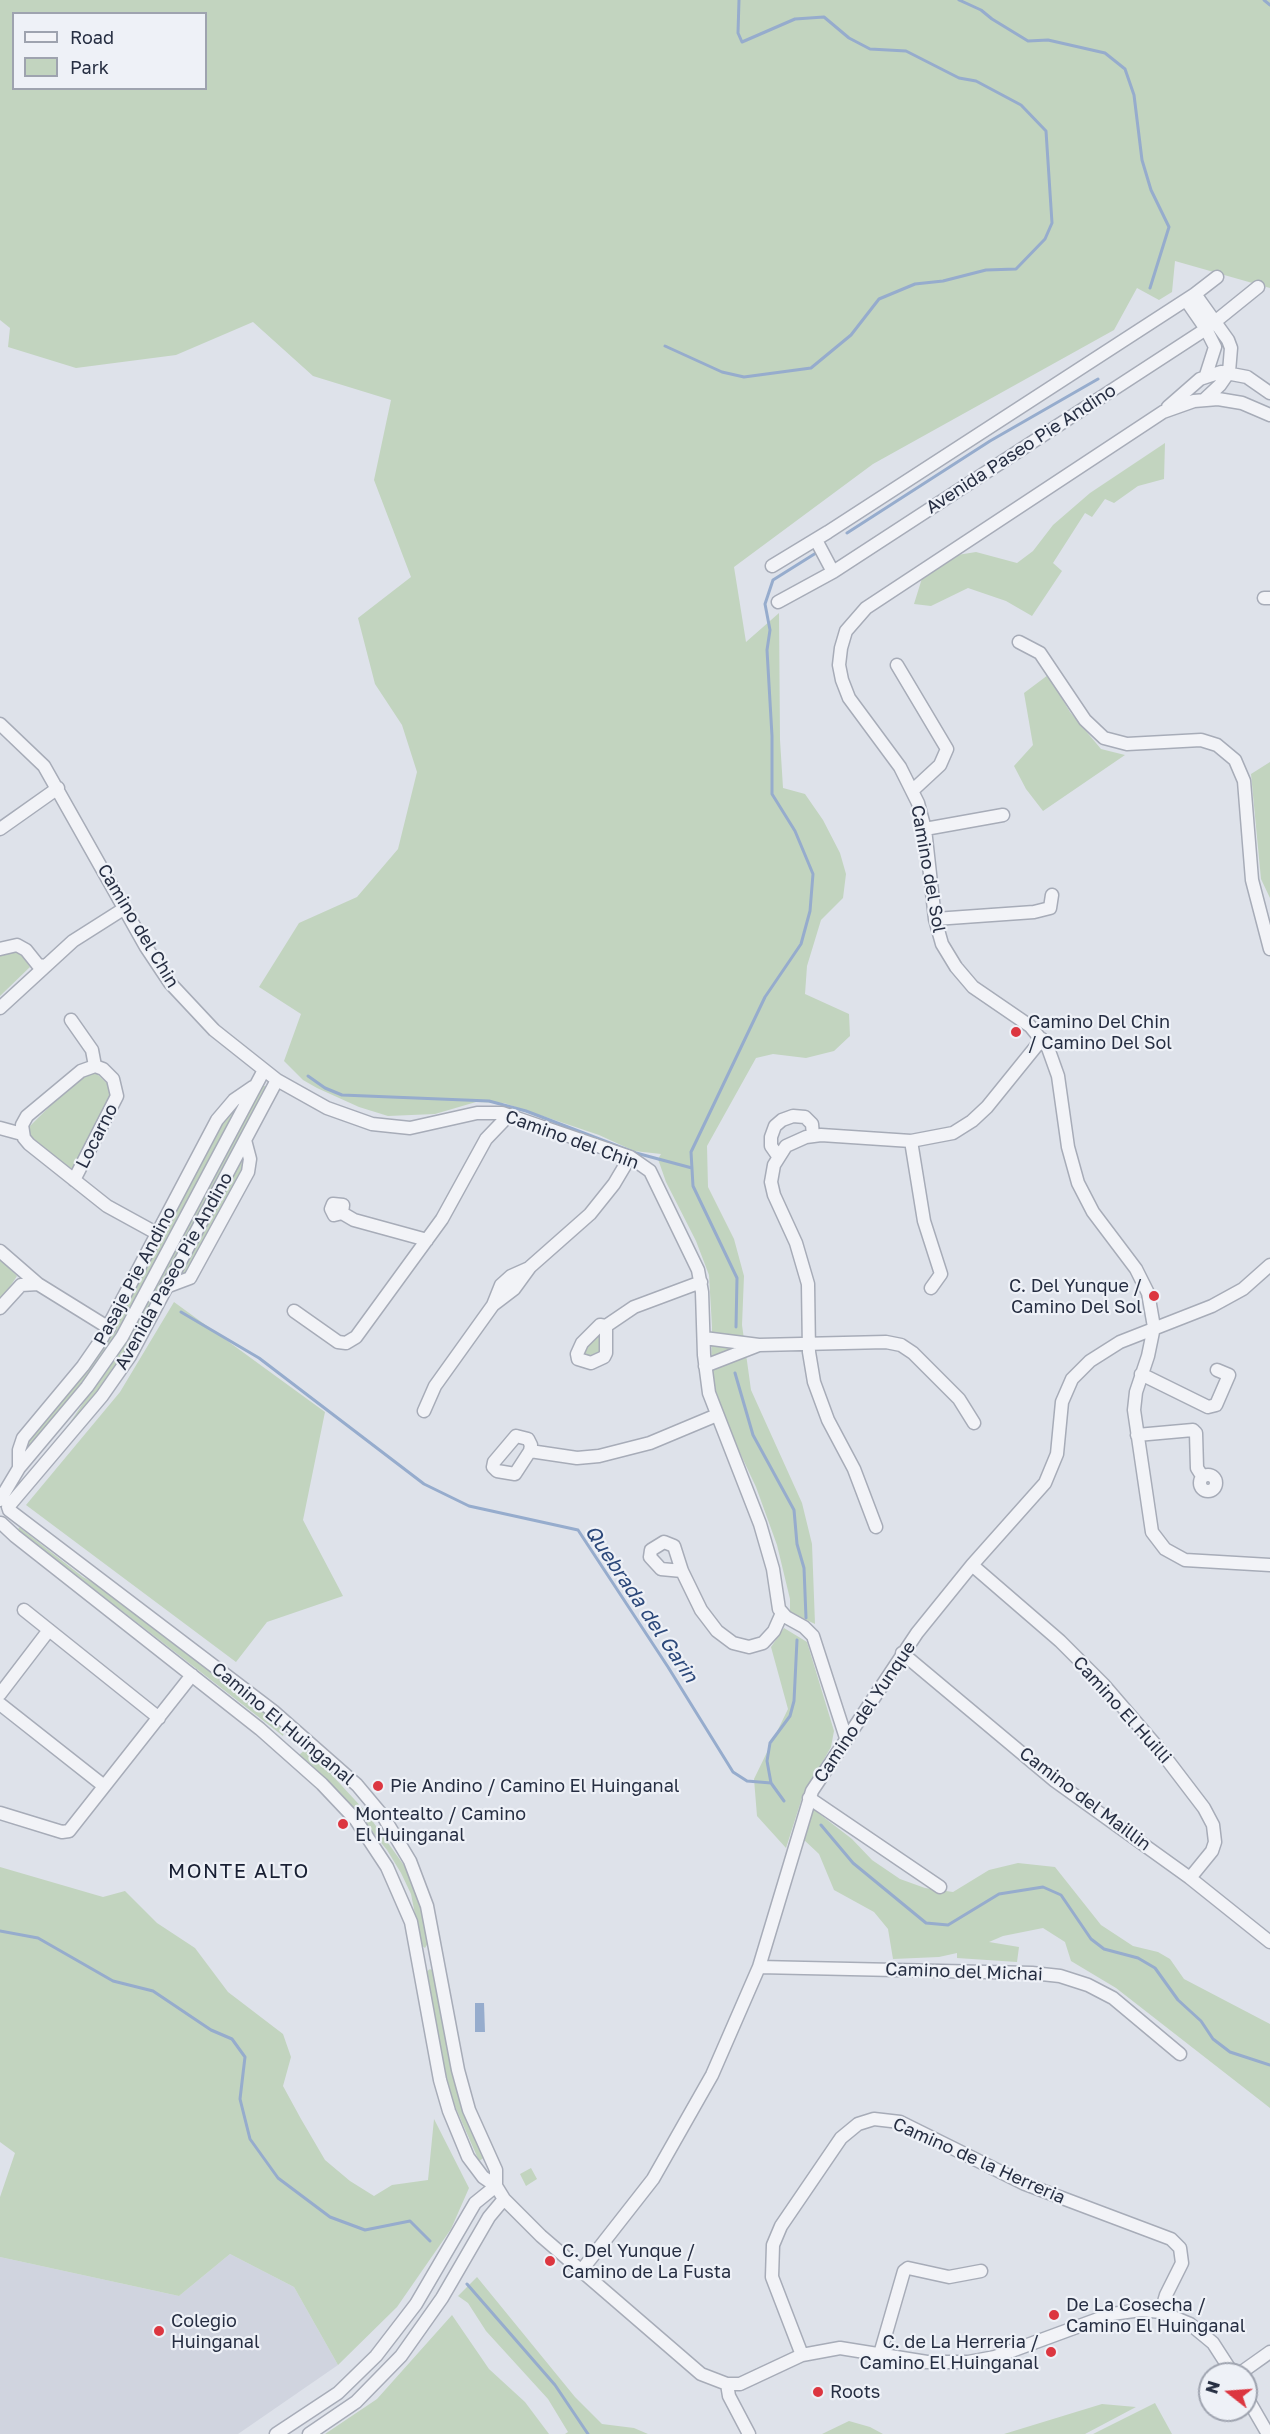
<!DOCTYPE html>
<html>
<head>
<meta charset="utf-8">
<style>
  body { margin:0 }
  #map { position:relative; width:1270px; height:2434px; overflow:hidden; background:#dee2ea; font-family:"Golos Text",sans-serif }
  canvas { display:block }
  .legend { position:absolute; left:12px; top:12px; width:195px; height:78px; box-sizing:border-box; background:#eef1f7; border:2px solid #9ea3af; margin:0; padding:8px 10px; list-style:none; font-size:18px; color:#262e42 }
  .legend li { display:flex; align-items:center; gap:12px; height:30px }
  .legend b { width:30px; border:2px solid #9ea3af }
  .north { position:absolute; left:1198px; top:2362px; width:60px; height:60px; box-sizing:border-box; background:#eef1f7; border:2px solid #9ea3af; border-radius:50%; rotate:287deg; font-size:16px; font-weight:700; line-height:24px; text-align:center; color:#262e42 }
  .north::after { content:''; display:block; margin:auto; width:21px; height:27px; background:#dc3640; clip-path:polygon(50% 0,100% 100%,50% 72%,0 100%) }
</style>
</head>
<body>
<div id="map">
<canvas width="1270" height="2434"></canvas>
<ul class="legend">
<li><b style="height:8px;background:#f2f3f7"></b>Road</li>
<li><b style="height:16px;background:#c2d4bf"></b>Park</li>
</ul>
<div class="north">N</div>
</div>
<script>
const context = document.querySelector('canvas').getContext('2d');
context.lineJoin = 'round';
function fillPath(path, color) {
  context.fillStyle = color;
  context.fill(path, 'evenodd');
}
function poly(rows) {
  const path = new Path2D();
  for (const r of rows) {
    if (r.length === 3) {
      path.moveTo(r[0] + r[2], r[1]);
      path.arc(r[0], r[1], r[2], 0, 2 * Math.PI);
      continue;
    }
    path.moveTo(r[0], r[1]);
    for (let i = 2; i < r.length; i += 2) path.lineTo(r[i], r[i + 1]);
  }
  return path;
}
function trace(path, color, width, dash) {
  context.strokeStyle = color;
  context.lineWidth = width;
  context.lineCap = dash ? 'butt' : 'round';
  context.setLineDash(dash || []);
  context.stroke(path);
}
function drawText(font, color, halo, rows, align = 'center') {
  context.font = font + ' "Golos Text",sans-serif';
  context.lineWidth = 4.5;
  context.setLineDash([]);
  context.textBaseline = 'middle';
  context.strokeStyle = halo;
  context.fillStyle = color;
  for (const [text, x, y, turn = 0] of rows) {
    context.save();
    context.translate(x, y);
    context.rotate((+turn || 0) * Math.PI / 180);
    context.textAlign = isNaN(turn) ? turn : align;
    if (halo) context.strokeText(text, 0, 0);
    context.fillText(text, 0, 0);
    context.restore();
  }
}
fillPath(poly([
  [230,2254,294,2287,338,2365,238,2434,0,2434,0,2257,179,2296]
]), '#d0d4df');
fillPath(poly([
  [0,0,1270,0,1270,288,1175,261,1172,292,1159,300,1137,288,1114,330,873,464,734,567,746,642,779,613,780,740,783,788,805,794,823,820,840,853,846,874,843,898,821,920,807,966,805,994,849,1014,850,1036,834,1051,806,1058,773,1054,756,1058,707,1146,708,1187,734,1239,744,1276,742,1325,751,1390,802,1503,812,1544,815,1624,790,1612,790,1599,777,1545,756,1487,725,1421,711,1378,712,1327,709,1275,696,1241,666,1182,658,1159,661,1154,634,1151,599,1135,504,1103,476,1102,435,1114,388,1116,359,1107,317,1088,303,1080,284,1061,301,1014,259,987,299,923,357,897,398,849,417,772,402,725,375,684,358,618,411,577,374,480,391,400,313,376,253,322,176,355,76,368,8,347,10,328,0,320],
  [14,14,206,14,206,88,14,88],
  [1165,443,1164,479,1138,486,1114,503,1105,499,1092,517,1085,513,1053,563,1062,571,1032,616,1006,601,968,588,931,606,914,604,923,575,951,556,976,552,1017,563,1033,551,1053,525,1090,493],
  [1048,675,1070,712,1101,749,1125,755,1043,811,1026,789,1014,766,1033,745,1024,693],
  [1270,762,1270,898,1261,879,1251,774],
  [18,949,30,967,0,996,0,956,7,951],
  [96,1073,111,1087,110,1097,75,1166,70,1170,34,1143,27,1133,28,1128,63,1093,87,1075],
  [261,1086,265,1086,265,1090,138,1332,92,1400,24,1480,69,1424,124,1343],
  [238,1104,121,1328,90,1376,25,1452,26,1442,78,1381,107,1340,223,1121],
  [243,1156,244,1172,189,1274,176,1282],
  [0,1258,17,1276,0,1302],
  [174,1302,325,1412,303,1520,343,1596,267,1622,236,1662,26,1505,120,1392],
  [600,1327,602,1355,587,1358,581,1352],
  [19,1527,83,1577,102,1587,176,1643,285,1728,283,1736,18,1530],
  [784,1628,807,1642,834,1731,831,1747,802,1798,786,1848,757,1816,754,1779,788,1709,771,1647],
  [307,1748,366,1812,408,1871,424,1916,428,1943,425,1948,421,1945,411,1894,401,1873,387,1850,349,1803,299,1755],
  [813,1809,852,1839,872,1860,900,1879,925,1888,953,1892,989,1870,1018,1863,1055,1867,1101,1925,1133,1946,1158,1952,1170,1959,1184,1979,1270,2024,1270,2108,1116,1988,1071,1961,1065,1942,1043,1928,1003,1936,989,1942,1019,1947,1017,1962,957,1958,957,1953,939,1957,893,1959,888,1929,874,1912,834,1890,819,1854,802,1838],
  [0,1867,103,1897,125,1891,157,1923,195,1948,228,1992,283,2034,291,2057,283,2086,301,2119,325,2160,350,2181,374,2196,392,2185,428,2180,434,2119,469,2188,451,2229,397,2307,338,2365,294,2287,230,2254,179,2296,0,2257,0,2197,15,2153,0,2142],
  [430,1969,433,1971,459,2094,485,2157,479,2161,447,2088,426,1972],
  [531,2168,537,2179,526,2186,520,2174],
  [477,2277,575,2397,602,2424,634,2428,648,2434,565,2434,568,2432,548,2399,486,2331,468,2303,458,2296],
  [452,2315,489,2369,525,2402,549,2434,325,2434,377,2399],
  [1155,2403,1172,2434,1093,2434],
  [1102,2404,1136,2407,1085,2434,1004,2434],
  [849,2421,870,2427,883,2434,822,2434]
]), '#c2d4bf');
fillPath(poly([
  [475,2003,484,2003,485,2032,475,2032]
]), '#96accd');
trace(poly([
  [959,0,981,10,992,19,1028,41,1048,40,1105,53,1125,69,1134,95,1142,160,1151,190,1169,227,1150,288],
  [1264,0,1270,5],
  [665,346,722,372,744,377,811,368,851,335,879,299,915,284,943,281,986,270,1016,269,1045,239,1052,223,1046,131,1021,105,976,81,959,78,906,51,870,49,849,38,824,17,795,19,742,42,738,33,739,0],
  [847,533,990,441,1098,379],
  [308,1076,325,1088,342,1095,489,1101,526,1111,636,1153,692,1168],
  [181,1312,259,1358,424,1484,469,1506,578,1530,668,1667,733,1772,747,1781,771,1783],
  [736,1327,737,1278,693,1186,691,1152,765,997,801,944,810,911,813,874,795,831,772,794,772,736,767,650,770,630,765,604,773,580,816,553],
  [735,1373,753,1435,794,1510,797,1544,804,1568,806,1618],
  [784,1801,771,1783,767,1761,770,1743,790,1716,794,1701,797,1640],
  [821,1825,853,1863,926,1923,948,1925,999,1894,1043,1887,1061,1895,1091,1939,1104,1949,1138,1958,1155,1968,1178,2000,1201,2021,1213,2039,1230,2052,1270,2065],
  [0,1931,38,1938,113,1981,153,1991,211,2030,232,2039,245,2057,240,2099,250,2139,278,2178,330,2217,365,2230,410,2221,430,2241],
  [467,2284,555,2385,588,2434]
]), '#96accd', 3);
const minor = poly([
  [1195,294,1228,340,1231,348,1229,372,1220,385,1205,399],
  [1186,300,1206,329,1215,347,1206,375],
  [1168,407,1200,379,1221,372,1247,377,1270,393],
  [1270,415,1242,403,1218,399,1194,401,1163,412,866,608,846,631,841,648,839,665,842,680,849,698,900,767,918,803,925,829,935,919,942,944,956,967,973,987,1030,1026,1048,1048,1058,1076,1068,1147,1078,1183,1093,1212,1136,1269,1148,1293,1154,1327,1148,1356,1136,1392,1134,1410,1152,1532,1165,1549,1185,1560,1270,1565],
  [816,540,833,572],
  [772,566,828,532,1195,294,1217,277],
  [1264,598,1270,598],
  [778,602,833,572,1206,329,1258,287],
  [1019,642,1040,653,1085,720,1104,738,1127,744,1201,740,1217,745,1235,760,1244,781,1252,880,1270,949],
  [897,665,947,749,940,765,913,790],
  [0,724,44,766,146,947,170,983,214,1030,277,1080,327,1108,372,1124,410,1128,477,1113,502,1113,630,1157,650,1171,698,1270,702,1292,704,1355,709,1393,760,1524,773,1569,779,1609,786,1617,804,1627,813,1636,846,1738],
  [0,829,58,788],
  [925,829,1003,815],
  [935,919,1034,912,1050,908,1052,895],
  [0,949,17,945,26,950,38,965,44,966],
  [0,1008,73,941,125,908],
  [71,1020,92,1050,95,1066],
  [0,1128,22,1134],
  [911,1141,924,1221,941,1274,931,1288],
  [778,1156,771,1146,771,1137,775,1126,782,1120,793,1116,805,1117,812,1124,813,1136],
  [74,1180,117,1096,113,1079,103,1069,95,1066,81,1071,27,1116,22,1125,24,1138,29,1144,107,1206,158,1234],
  [342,1213,343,1205,333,1204,331,1209,334,1215,342,1213,354,1220,427,1240],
  [0,1251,38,1284,109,1328],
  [166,1287,190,1278,248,1172,250,1159,245,1140],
  [493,1305,514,1289,530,1267,590,1214,614,1184,630,1157],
  [0,1308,21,1285,38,1284],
  [294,1311,338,1342,346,1343,356,1337,442,1219,486,1139,509,1115],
  [600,1325,606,1326,606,1353,604,1357,591,1363,578,1359,577,1354,582,1343,600,1325],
  [606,1326,634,1307,701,1282],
  [704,1338,759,1345,886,1342,901,1345,913,1353,959,1399,974,1423],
  [705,1366,759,1345],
  [1141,1374,1208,1407,1216,1405,1229,1375,1217,1370],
  [424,1411,435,1386,493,1305,501,1285,511,1276,529,1268],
  [1137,1435,1193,1430,1196,1433,1197,1468,1202,1476],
  [516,1436,528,1439,531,1445,530,1451,515,1474,497,1471,493,1467,494,1462,516,1436],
  [530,1451,577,1458,599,1456,650,1443,717,1415],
  [19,1468,19,1450,23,1438,83,1366,101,1340,217,1120,234,1100,253,1087],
  [1208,1483,8],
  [0,1500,19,1468,87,1387,122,1337,264,1070],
  [8,1507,102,1396,130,1356,277,1080],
  [9,1510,273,1711,357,1785,383,1816,410,1861,427,1906,458,2070,469,2110,496,2170,496,2186],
  [1,1523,15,1536,260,1729,322,1784,356,1820,387,1867,411,1922,440,2080,449,2111,468,2157,483,2177,496,2186,504,2199,541,2236,701,2374,727,2384,740,2384,802,2355,840,2348,927,2362,968,2362,995,2357,1112,2314,1141,2310,1161,2312,1190,2324,1213,2343,1233,2374],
  [876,1527,854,1469,828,1420,814,1382,809,1352,808,1284,796,1243,774,1195,771,1182,774,1165,786,1146,806,1137,821,1135,911,1141,953,1133,972,1121,987,1107,1042,1039],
  [972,1565,1060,1641,1103,1684,1159,1749,1204,1808,1213,1825,1215,1842,1212,1851,1190,1878],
  [682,1571,661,1569,650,1557,651,1550,664,1542,674,1546,682,1571,701,1610,717,1631,733,1643,749,1647,763,1643,774,1631,782,1613],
  [24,1610,159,1718],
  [902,1653,1055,1781,1190,1878,1270,1942],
  [0,1694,49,1630],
  [0,1704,104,1786],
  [809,1798,940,1887],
  [0,1813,62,1832,69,1831,192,1675],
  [759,1967,1032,1973,1060,1976,1088,1985,1113,1998,1180,2054],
  [581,2271,653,2179,712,2075,759,1967,812,1791,917,1633,972,1565,1045,1483,1057,1454,1062,1402,1072,1379,1090,1361,1120,1342,1212,1306,1243,1289,1270,1265],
  [880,2354,904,2271,908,2268,949,2277,981,2271],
  [802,2355,772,2277,773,2245,781,2226,841,2138,858,2124,874,2119,900,2122,1025,2184,1171,2239,1180,2248,1182,2263,1166,2295,1161,2312],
  [1239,2374,1270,2352],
  [727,2384,729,2396,749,2434],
  [1246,2396,1268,2434],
  [276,2434,338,2393,376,2356,416,2304,475,2203,496,2186],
  [309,2434,356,2402,401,2356,442,2298,489,2217,504,2199]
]);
trace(minor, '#a7acb8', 15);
trace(minor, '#f2f3f7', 12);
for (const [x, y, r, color] of [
  [1016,1032,6,"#dc3640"],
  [1154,1296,6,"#dc3640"],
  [378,1786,6,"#dc3640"],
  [343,1824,6,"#dc3640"],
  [550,2261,6,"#dc3640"],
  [1054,2315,6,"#dc3640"],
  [159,2331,6,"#dc3640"],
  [1051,2352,6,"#dc3640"],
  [818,2392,6,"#dc3640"]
]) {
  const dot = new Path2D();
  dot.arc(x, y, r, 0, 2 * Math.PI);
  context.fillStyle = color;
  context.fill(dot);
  trace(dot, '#eef1f7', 2);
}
drawText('18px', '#262e42', '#eef1f7', [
  ["Avenida Paseo Pie Andino",1021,449,-33],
  ["Camino del Sol",928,869,80],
  ["Camino del Chin",138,926,59],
  ["Locarno",97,1136,-63],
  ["Camino del Chin",572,1140,20],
  ["Avenida Paseo Pie Andino",174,1271,-61],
  ["Pasaje Pie Andino",135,1276,-62],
  ["Camino El Huilli",1122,1710,48],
  ["Camino del Yunque",865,1712,-56],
  ["Camino El Huinganal",283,1724,40],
  ["Camino del Maillin",1085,1799,37],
  ["Camino del Michai",964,1972,2],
  ["Camino de la Herreria",979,2161,24]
]);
drawText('18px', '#262e42', '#eef1f7', [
  ["Camino Del Chin",1028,1022],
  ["/ Camino Del Sol",1028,1043],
  ["C. Del Yunque /",1142,1286,"right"],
  ["Camino Del Sol",1142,1307,"right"],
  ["Pie Andino / Camino El Huinganal",390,1786],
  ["Montealto / Camino",355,1814],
  ["El Huinganal",355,1835],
  ["C. Del Yunque /",562,2251],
  ["Camino de La Fusta",562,2272],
  ["De La Cosecha /",1066,2305],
  ["Camino El Huinganal",1066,2326],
  ["Colegio",171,2321],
  ["Huinganal",171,2342],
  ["C. de La Herreria /",1039,2342,"right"],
  ["Camino El Huinganal",1039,2363,"right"],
  ["Roots",830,2392]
], 'left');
drawText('italic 20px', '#2c487a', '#eef1f7', [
  ["Quebrada del Garin",641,1604,56]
]);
context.letterSpacing = '1.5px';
drawText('20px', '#181f33', '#eef1f7', [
  ["MONTE ALTO",239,1872]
]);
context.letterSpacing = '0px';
</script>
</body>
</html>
